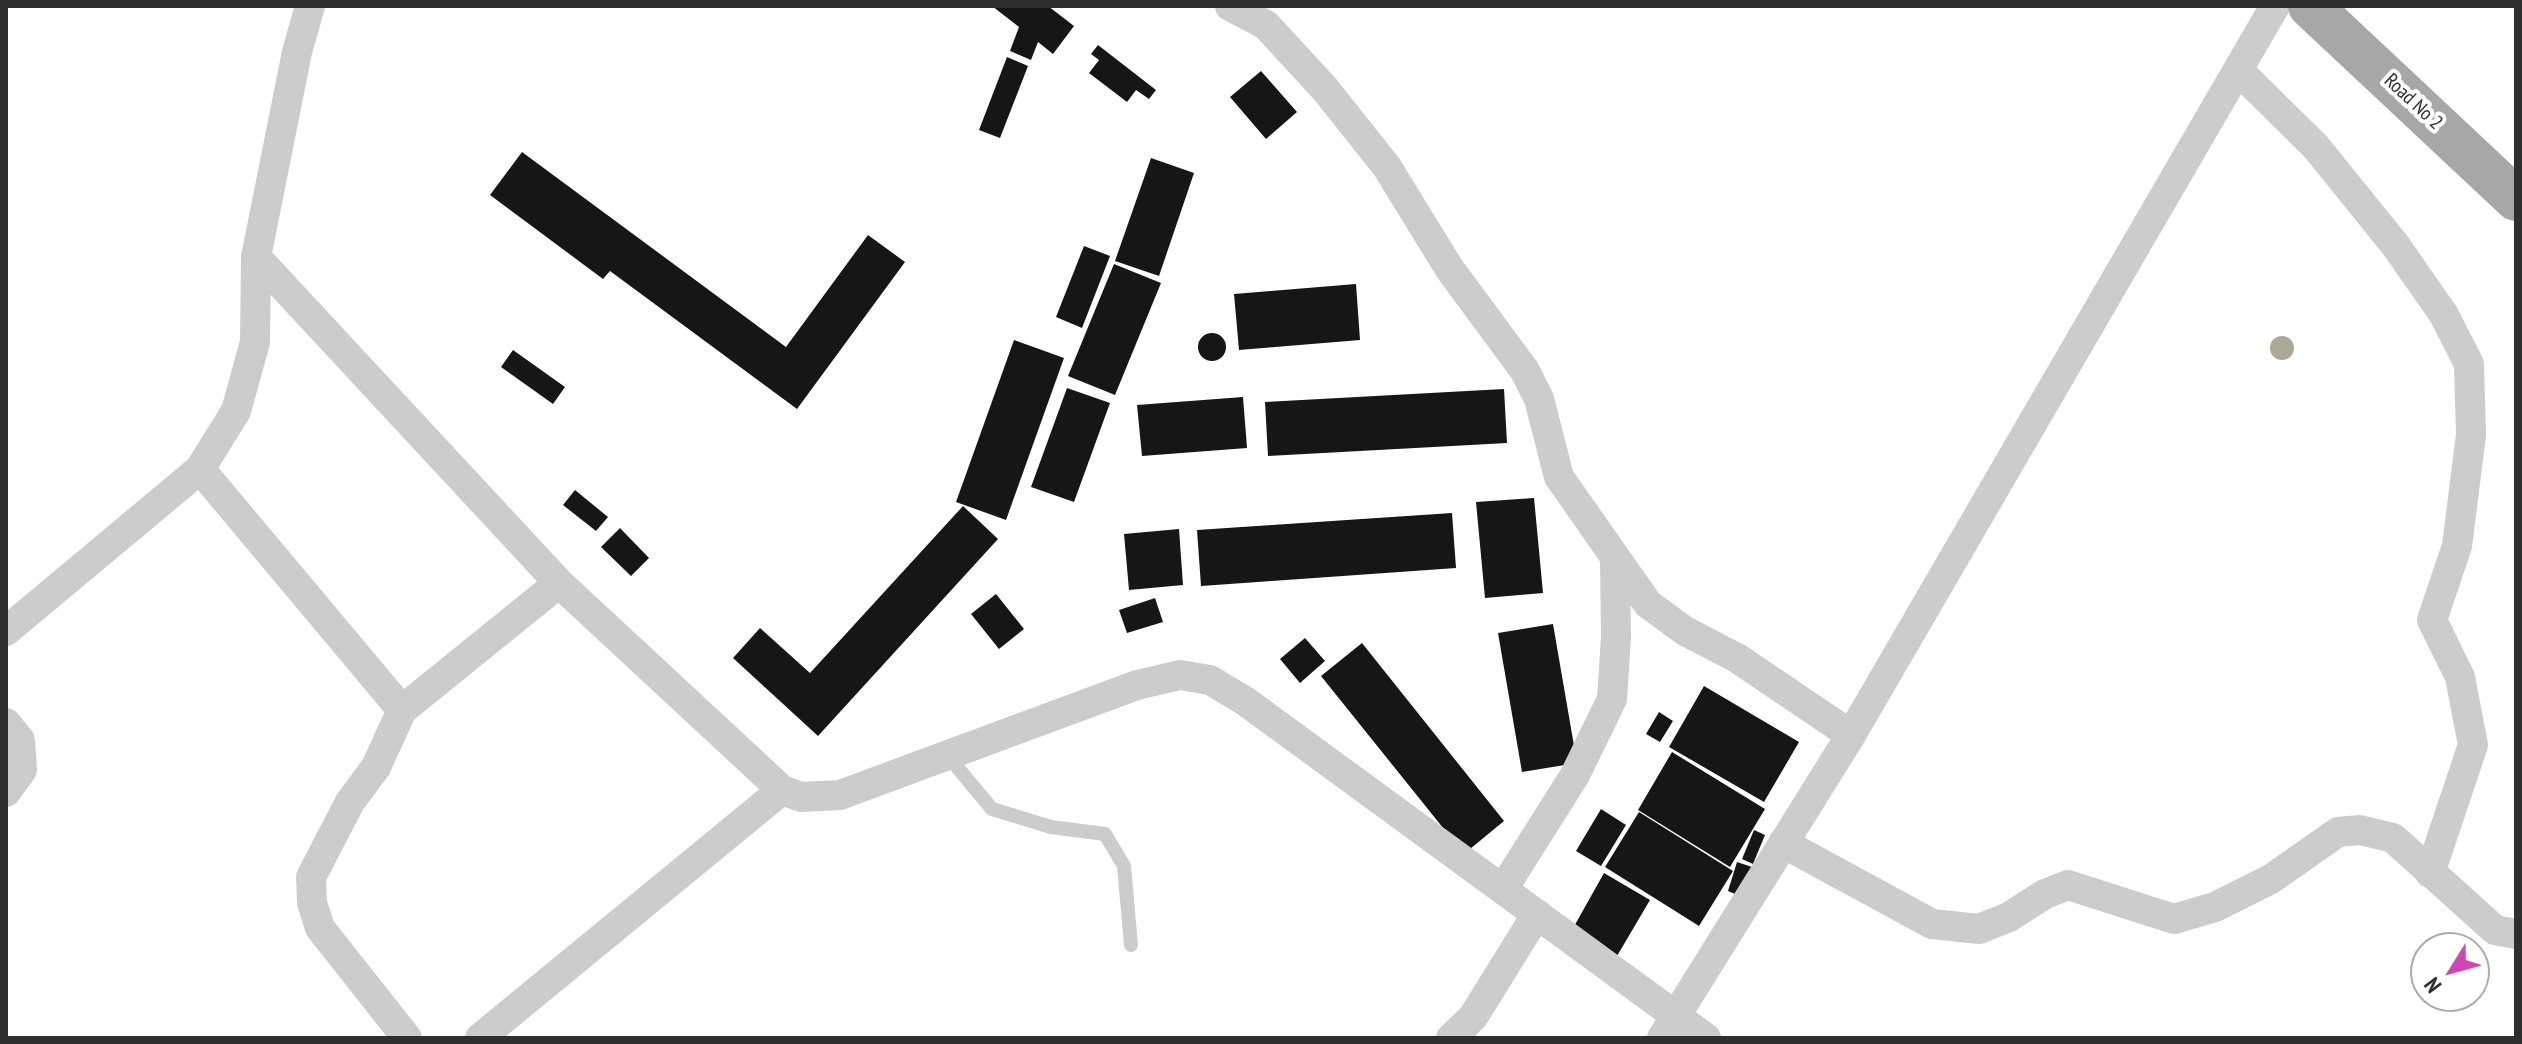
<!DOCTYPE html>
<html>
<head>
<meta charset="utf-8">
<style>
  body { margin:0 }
  #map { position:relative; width:2522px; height:1044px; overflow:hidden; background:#fff; font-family:"PT Sans Narrow",sans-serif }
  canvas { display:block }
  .frame { position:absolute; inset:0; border:8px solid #2f2f2f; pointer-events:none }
  .north { position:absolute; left:2410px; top:932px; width:80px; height:80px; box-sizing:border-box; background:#fff; border:2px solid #acacac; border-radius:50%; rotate:233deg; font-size:22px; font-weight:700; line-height:32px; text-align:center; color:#2f2f2f }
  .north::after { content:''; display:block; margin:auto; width:28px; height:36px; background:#d245b4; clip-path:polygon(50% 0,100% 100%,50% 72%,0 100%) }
</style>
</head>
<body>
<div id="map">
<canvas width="2522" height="1044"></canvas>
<div class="frame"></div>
<div class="north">N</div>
</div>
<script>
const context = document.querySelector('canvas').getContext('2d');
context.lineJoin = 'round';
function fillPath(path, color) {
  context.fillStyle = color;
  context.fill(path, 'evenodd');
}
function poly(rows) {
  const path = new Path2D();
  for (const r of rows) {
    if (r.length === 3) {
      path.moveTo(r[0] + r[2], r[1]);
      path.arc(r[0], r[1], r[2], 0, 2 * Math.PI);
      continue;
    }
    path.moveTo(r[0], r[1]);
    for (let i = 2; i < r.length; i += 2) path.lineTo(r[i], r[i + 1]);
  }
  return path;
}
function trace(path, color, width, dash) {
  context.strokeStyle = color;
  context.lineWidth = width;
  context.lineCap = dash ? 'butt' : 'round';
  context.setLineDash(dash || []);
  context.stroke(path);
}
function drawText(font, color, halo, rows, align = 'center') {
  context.font = font + ' "PT Sans Narrow",sans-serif';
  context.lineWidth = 8;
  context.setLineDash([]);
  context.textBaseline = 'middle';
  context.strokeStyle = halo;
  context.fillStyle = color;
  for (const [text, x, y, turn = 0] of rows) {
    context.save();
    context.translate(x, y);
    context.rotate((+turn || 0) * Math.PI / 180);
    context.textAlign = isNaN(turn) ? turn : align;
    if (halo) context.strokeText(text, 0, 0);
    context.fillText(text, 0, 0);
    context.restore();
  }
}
fillPath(poly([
  [992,6,1048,6,1074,26,1053,54,1038,42,1031,60,1010,51,1019,27],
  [1098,45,1156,90,1149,99,1136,90,1127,102,1089,73,1099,60,1091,54],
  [1007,57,1028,66,1000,138,979,130],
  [1261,71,1297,112,1266,139,1230,97],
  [522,152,786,347,868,235,905,262,797,409,610,271,603,279,490,195],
  [1151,158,1194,173,1159,276,1115,261],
  [1084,246,1110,256,1082,328,1056,317],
  [1114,264,1161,283,1115,395,1068,376],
  [1356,284,1360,340,1239,350,1234,294],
  [1212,347,14],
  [1014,340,1064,358,1006,520,956,502],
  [513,350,565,387,553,404,501,367],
  [1067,388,1110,403,1074,502,1031,487],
  [1504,389,1507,443,1268,456,1265,402],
  [1243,397,1247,448,1142,456,1137,405],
  [575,490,608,517,596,531,563,505],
  [1534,498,1543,593,1485,598,1476,502],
  [963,506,998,539,818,736,733,658,760,628,810,673],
  [1452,513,1456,568,1201,586,1197,530],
  [620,528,649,558,631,576,601,547],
  [1179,529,1183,585,1129,590,1124,534],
  [996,594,1024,629,999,649,971,614],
  [1155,598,1163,622,1127,633,1119,610],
  [1553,624,1577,763,1522,772,1498,633],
  [1305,638,1325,661,1300,683,1280,659],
  [1362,643,1504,821,1464,854,1321,676],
  [1704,686,1799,742,1764,802,1669,747],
  [1659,712,1673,721,1660,742,1646,734],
  [1672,752,1765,809,1730,867,1638,810],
  [1601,809,1626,825,1601,866,1576,851],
  [1639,812,1733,871,1699,926,1605,867],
  [1754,830,1765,835,1753,864,1742,859],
  [1737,862,1752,867,1742,897,1728,891],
  [1604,873,1650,900,1617,956,1572,930]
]), '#161616');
trace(poly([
  [947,755,992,809,1051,827,1105,834,1124,866,1131,945]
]), '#ccc', 14);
trace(poly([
  [1230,6,1266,25,1325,89,1387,167,1449,268,1525,371,1539,399,1559,477,1648,604,1685,631,1737,658,1851,735],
  [2238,70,2316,147,2396,246,2444,315,2469,364,2471,435,2457,546,2432,620,2460,677,2473,745,2430,873],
  [256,257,559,583,782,790,801,797,840,795,1137,685,1180,675,1210,680,1245,701,1706,1038],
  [200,469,402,710],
  [6,631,200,469,236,411,255,342,256,257,297,52,310,6],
  [6,723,20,740,22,770,6,792],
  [1783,843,1932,924,1979,929,2009,917,2045,894,2068,885,2174,919,2215,907,2271,879,2338,832,2360,830,2393,838,2495,930,2516,934],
  [1503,889,1575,775,1612,699,1616,637,1615,558],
  [407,1038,320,928,312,903,311,877,350,802,376,767,402,710,559,583],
  [480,1038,782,790],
  [1451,1038,1473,1017,1537,914],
  [1662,1038,1851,735,2275,6]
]), '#ccc', 30);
trace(poly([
  [2310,6,2516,199]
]), '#a7a7a7', 44);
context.fillStyle = '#aba896';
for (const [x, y] of [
  [2282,348]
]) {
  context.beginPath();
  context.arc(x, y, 12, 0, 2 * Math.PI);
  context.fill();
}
drawText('20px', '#2f2f2f', '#fff', [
  ["Road No 2",2413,102,43]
]);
</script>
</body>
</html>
